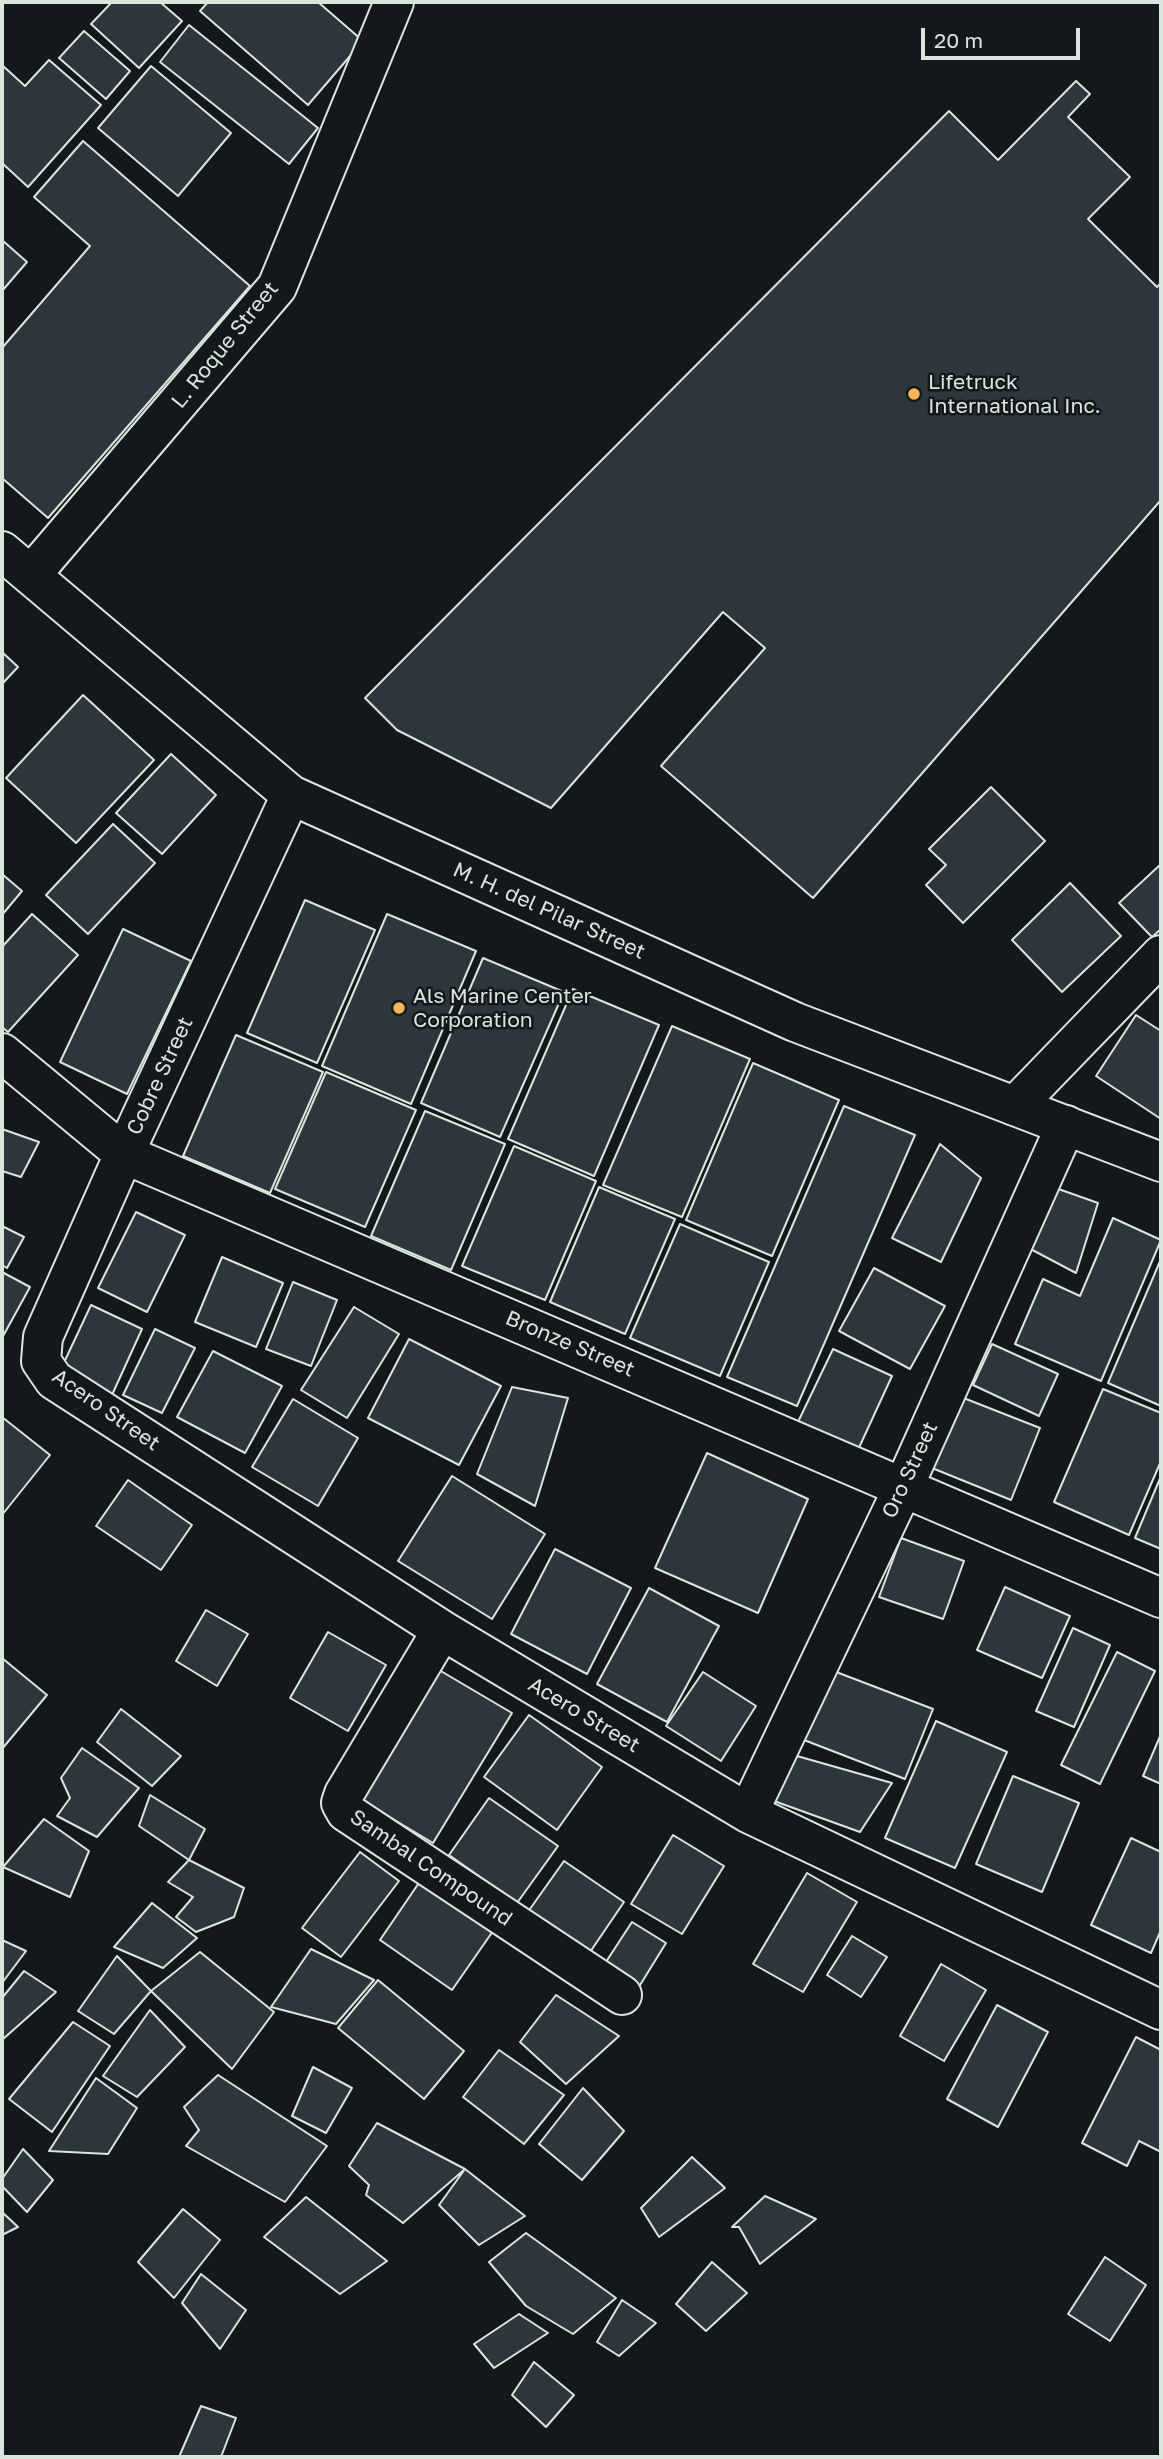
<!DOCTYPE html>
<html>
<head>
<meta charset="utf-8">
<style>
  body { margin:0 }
  #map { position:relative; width:1163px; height:2459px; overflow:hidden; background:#14181c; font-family:"Golos Text",sans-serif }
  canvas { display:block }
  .frame { position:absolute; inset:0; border:4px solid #d8e6dc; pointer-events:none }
  .scale { position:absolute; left:921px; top:28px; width:159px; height:32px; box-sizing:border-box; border:4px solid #d8e6dc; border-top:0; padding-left:9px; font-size:21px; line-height:24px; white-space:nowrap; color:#d8e6dc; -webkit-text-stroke:5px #14181c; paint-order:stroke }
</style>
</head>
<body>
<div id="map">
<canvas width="1163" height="2459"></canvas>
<div class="frame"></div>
<div class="scale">20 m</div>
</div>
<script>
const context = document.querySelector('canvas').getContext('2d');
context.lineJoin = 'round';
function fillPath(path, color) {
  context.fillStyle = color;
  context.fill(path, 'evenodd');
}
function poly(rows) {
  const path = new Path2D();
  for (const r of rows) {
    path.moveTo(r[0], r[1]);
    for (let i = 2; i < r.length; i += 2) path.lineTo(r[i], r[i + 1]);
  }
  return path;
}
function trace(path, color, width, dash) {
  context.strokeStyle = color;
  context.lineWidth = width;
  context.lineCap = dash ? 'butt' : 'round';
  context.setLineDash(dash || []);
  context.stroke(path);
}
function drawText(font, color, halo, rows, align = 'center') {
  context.font = font + ' "Golos Text",sans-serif';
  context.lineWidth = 5;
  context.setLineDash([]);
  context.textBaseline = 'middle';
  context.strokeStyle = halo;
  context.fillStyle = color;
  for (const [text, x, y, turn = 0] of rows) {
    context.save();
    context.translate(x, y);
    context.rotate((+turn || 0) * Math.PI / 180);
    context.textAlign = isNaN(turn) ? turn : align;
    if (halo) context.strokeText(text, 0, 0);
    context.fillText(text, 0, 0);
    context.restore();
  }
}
const building = poly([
  [112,2,160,2,182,21,139,68,91,24,112,2],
  [208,2,318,2,363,41,308,105,200,11,208,2],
  [189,25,318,128,289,164,160,62,189,25],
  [84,31,130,71,106,99,59,58,84,31],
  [49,60,101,105,28,187,2,163,2,65,25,86,49,60],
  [151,66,231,133,178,196,98,128,151,66],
  [1076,81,1090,94,1068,117,1130,177,1088,219,1157,287,1161,283,1161,500,813,898,661,766,765,648,723,612,551,808,397,730,365,698,949,111,998,160,1076,81],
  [83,141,250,286,48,518,2,478,2,348,90,246,34,197,83,141],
  [2,240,27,262,2,291,2,240],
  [2,652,18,667,2,684,2,652],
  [83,695,154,760,76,843,6,778,83,695],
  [171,754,216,795,162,854,116,813,171,754],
  [991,787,1045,841,963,923,926,885,946,865,929,849,991,787],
  [113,824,155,863,88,934,46,895,113,824],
  [1161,864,1161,929,1152,937,1119,903,1161,864],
  [2,874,22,891,2,915,2,874],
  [1070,883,1121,936,1062,992,1012,940,1070,883],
  [305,900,375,930,317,1063,247,1033,305,900],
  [32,914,78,955,8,1032,2,1027,2,947,32,914],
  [387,914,476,951,411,1104,322,1066,387,914],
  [123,929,191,961,127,1094,60,1062,123,929],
  [483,958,564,992,500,1137,421,1103,483,958],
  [573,989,659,1025,594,1176,508,1139,573,989],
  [1136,1015,1161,1031,1161,1119,1096,1076,1136,1015],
  [672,1026,750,1059,682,1217,603,1185,672,1026],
  [236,1035,323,1072,270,1193,183,1156,236,1035],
  [753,1063,839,1100,772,1256,686,1220,753,1063],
  [326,1072,416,1110,365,1227,275,1189,326,1072],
  [844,1106,915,1135,797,1406,727,1377,844,1106],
  [425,1111,505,1144,451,1270,371,1236,425,1111],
  [2,1129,39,1142,21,1177,2,1171,2,1129],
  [940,1144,981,1178,941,1262,892,1238,940,1144],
  [514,1146,596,1181,545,1300,462,1266,514,1146],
  [1050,1186,1098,1203,1076,1273,1021,1244,1050,1186],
  [599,1187,675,1219,625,1334,550,1302,599,1187],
  [136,1212,185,1235,147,1312,98,1288,136,1212],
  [1113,1218,1161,1240,1101,1381,1015,1344,1043,1279,1080,1296,1113,1218],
  [680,1224,769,1262,720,1376,630,1338,680,1224],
  [2,1226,24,1237,7,1268,2,1265,2,1226],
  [222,1257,283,1283,256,1347,195,1322,222,1257],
  [1161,1259,1161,1406,1108,1383,1161,1259],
  [874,1268,945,1306,910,1369,839,1331,874,1268],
  [2,1272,30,1287,2,1338,2,1272],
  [293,1282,337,1300,311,1366,266,1349,293,1282],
  [91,1305,142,1329,112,1395,60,1371,91,1305],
  [354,1307,399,1334,347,1418,301,1390,354,1307],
  [155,1329,195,1348,162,1413,123,1395,155,1329],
  [409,1339,501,1386,459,1465,368,1418,409,1339],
  [992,1344,1058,1374,1039,1416,973,1385,992,1344],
  [833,1349,892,1376,857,1452,797,1424,833,1349],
  [213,1351,282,1386,245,1453,177,1417,213,1351],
  [512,1387,568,1398,535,1506,477,1474,512,1387],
  [1103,1389,1161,1413,1161,1461,1129,1535,1054,1502,1103,1389],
  [961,1397,1040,1428,1011,1500,932,1468,961,1397],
  [293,1399,358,1438,318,1506,252,1467,293,1399],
  [2,1417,50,1455,2,1515,2,1417],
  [707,1453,808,1499,758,1613,655,1568,707,1453],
  [452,1476,545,1534,492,1619,398,1561,452,1476],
  [1161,1476,1161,1549,1135,1538,1161,1476],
  [128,1480,192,1525,161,1570,96,1526,128,1480],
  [901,1538,964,1561,943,1619,879,1597,901,1538],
  [555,1549,631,1588,587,1674,511,1634,555,1549],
  [1005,1587,1070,1616,1042,1678,977,1650,1005,1587],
  [649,1588,719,1626,667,1722,597,1684,649,1588],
  [206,1610,248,1634,217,1686,176,1661,206,1610],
  [1073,1628,1110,1645,1074,1727,1036,1711,1073,1628],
  [328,1632,386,1665,348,1731,290,1698,328,1632],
  [1117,1652,1155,1671,1100,1784,1061,1765,1117,1652],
  [2,1658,47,1695,2,1749,2,1658],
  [434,1667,512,1713,433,1843,356,1797,434,1667],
  [831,1670,933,1709,905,1779,804,1740,831,1670],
  [703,1672,756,1706,721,1761,666,1726,703,1672],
  [121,1709,181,1756,152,1786,97,1742,121,1709],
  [529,1715,602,1767,557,1830,484,1777,529,1715],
  [936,1721,1007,1752,955,1868,885,1838,936,1721],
  [1161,1734,1161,1784,1143,1776,1161,1734],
  [82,1748,139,1788,97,1837,57,1816,70,1798,61,1778,82,1748],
  [797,1756,892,1783,860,1832,774,1801,797,1756],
  [1013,1776,1079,1803,1042,1892,976,1864,1013,1776],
  [150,1795,205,1829,189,1860,139,1826,150,1795],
  [489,1798,558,1846,517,1903,449,1855,489,1798],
  [44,1819,89,1851,70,1897,3,1867,44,1819],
  [673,1835,724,1866,682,1934,631,1904,673,1835],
  [1131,1838,1161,1852,1161,1930,1151,1953,1091,1925,1131,1838],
  [360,1852,399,1881,341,1957,302,1928,360,1852],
  [189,1860,244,1888,234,1917,196,1932,176,1917,193,1897,168,1882,189,1860],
  [564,1861,624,1902,586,1958,525,1916,564,1861],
  [427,1871,500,1921,452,1990,380,1940,427,1871],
  [807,1873,857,1902,803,1992,753,1964,807,1873],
  [152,1903,197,1938,163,1968,114,1947,152,1903],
  [632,1922,666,1943,637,1990,602,1968,632,1922],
  [852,1936,887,1957,861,1997,827,1975,852,1936],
  [2,1940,26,1951,2,1983,2,1940],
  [311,1949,374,1980,336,2024,271,2007,311,1949],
  [200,1952,274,2012,232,2069,151,1991,200,1952],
  [117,1956,151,1991,114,2034,78,2011,117,1956],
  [941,1964,986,1990,944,2061,900,2036,941,1964],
  [24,1971,56,1992,2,2040,2,1998,24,1971],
  [378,1980,464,2051,424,2099,338,2028,378,1980],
  [556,1995,619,2036,566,2084,520,2042,556,1995],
  [997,2005,1048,2032,998,2127,947,2099,997,2005],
  [150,2010,185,2047,137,2097,103,2076,150,2010],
  [73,2022,110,2046,52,2132,9,2099,73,2022],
  [1136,2037,1161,2050,1161,2152,1139,2141,1127,2166,1082,2143,1136,2037],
  [499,2050,564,2095,524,2144,463,2097,499,2050],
  [313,2067,352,2088,326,2133,292,2116,313,2067],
  [218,2075,327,2146,285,2202,186,2146,199,2130,184,2107,218,2075],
  [96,2078,137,2108,108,2154,49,2151,96,2078],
  [583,2088,624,2131,582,2180,539,2144,583,2088],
  [377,2123,465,2169,403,2223,366,2195,369,2185,349,2166,377,2123],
  [23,2149,53,2180,27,2212,2,2186,2,2179,23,2149],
  [692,2157,725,2188,659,2237,641,2208,692,2157],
  [465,2169,525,2216,479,2245,439,2205,465,2169],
  [765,2196,816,2219,760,2264,739,2227,732,2227,765,2196],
  [306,2197,387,2261,340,2294,264,2237,306,2197],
  [183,2209,220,2240,174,2298,138,2262,183,2209],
  [2,2212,18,2227,2,2235,2,2212],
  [526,2233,616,2298,573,2334,526,2306,489,2262,526,2233],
  [1105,2257,1146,2285,1110,2341,1068,2314,1105,2257],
  [712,2262,747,2293,706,2331,676,2304,712,2262],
  [201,2274,246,2310,220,2349,182,2303,201,2274],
  [622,2300,656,2323,619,2356,597,2342,622,2300],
  [519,2314,548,2333,494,2368,474,2344,519,2314],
  [534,2362,574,2395,546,2427,512,2395,534,2362],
  [201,2406,236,2418,221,2457,179,2457,201,2406]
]);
fillPath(building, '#2c363c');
trace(building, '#d8e6dc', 2);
const minor = poly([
  [31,575,277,287,394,2],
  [291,795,124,1154,43,1337,41,1361,54,1380,442,1630,748,1813,1161,2010],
  [2,1053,124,1154,1161,1598],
  [1015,1106,1161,955],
  [442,1630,344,1794,341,1803,346,1812,622,1995],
  [748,1813,904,1486,1066,1125]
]);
const major = poly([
  [2,551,291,795,795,1022,1161,1162]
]);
trace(minor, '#d8e6dc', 42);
trace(major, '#d8e6dc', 42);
trace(minor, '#14181c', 38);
trace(major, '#14181c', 38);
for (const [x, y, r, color] of [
  [914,394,7,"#ffb74d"],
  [399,1008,7,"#ffb74d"]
]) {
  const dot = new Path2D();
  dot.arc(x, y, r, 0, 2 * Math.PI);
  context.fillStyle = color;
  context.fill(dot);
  trace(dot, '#14181c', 2.5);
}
drawText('21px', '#d8e6dc', '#14181c', [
  ["L. Roque Street",225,345,-51],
  ["M. H. del Pilar Street",549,911,24],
  ["Cobre Street",160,1076,-65],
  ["Bronze Street",570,1344,23],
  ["Acero Street",106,1410,35],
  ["Oro Street",910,1470,-65],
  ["Acero Street",584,1715,31],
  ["Sambal Compound",431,1868,34]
]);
drawText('21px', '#d8e6dc', '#14181c', [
  ["Lifetruck",928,382],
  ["International Inc.",928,406],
  ["Als Marine Center",413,996],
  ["Corporation",413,1020]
], 'left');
</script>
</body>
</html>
